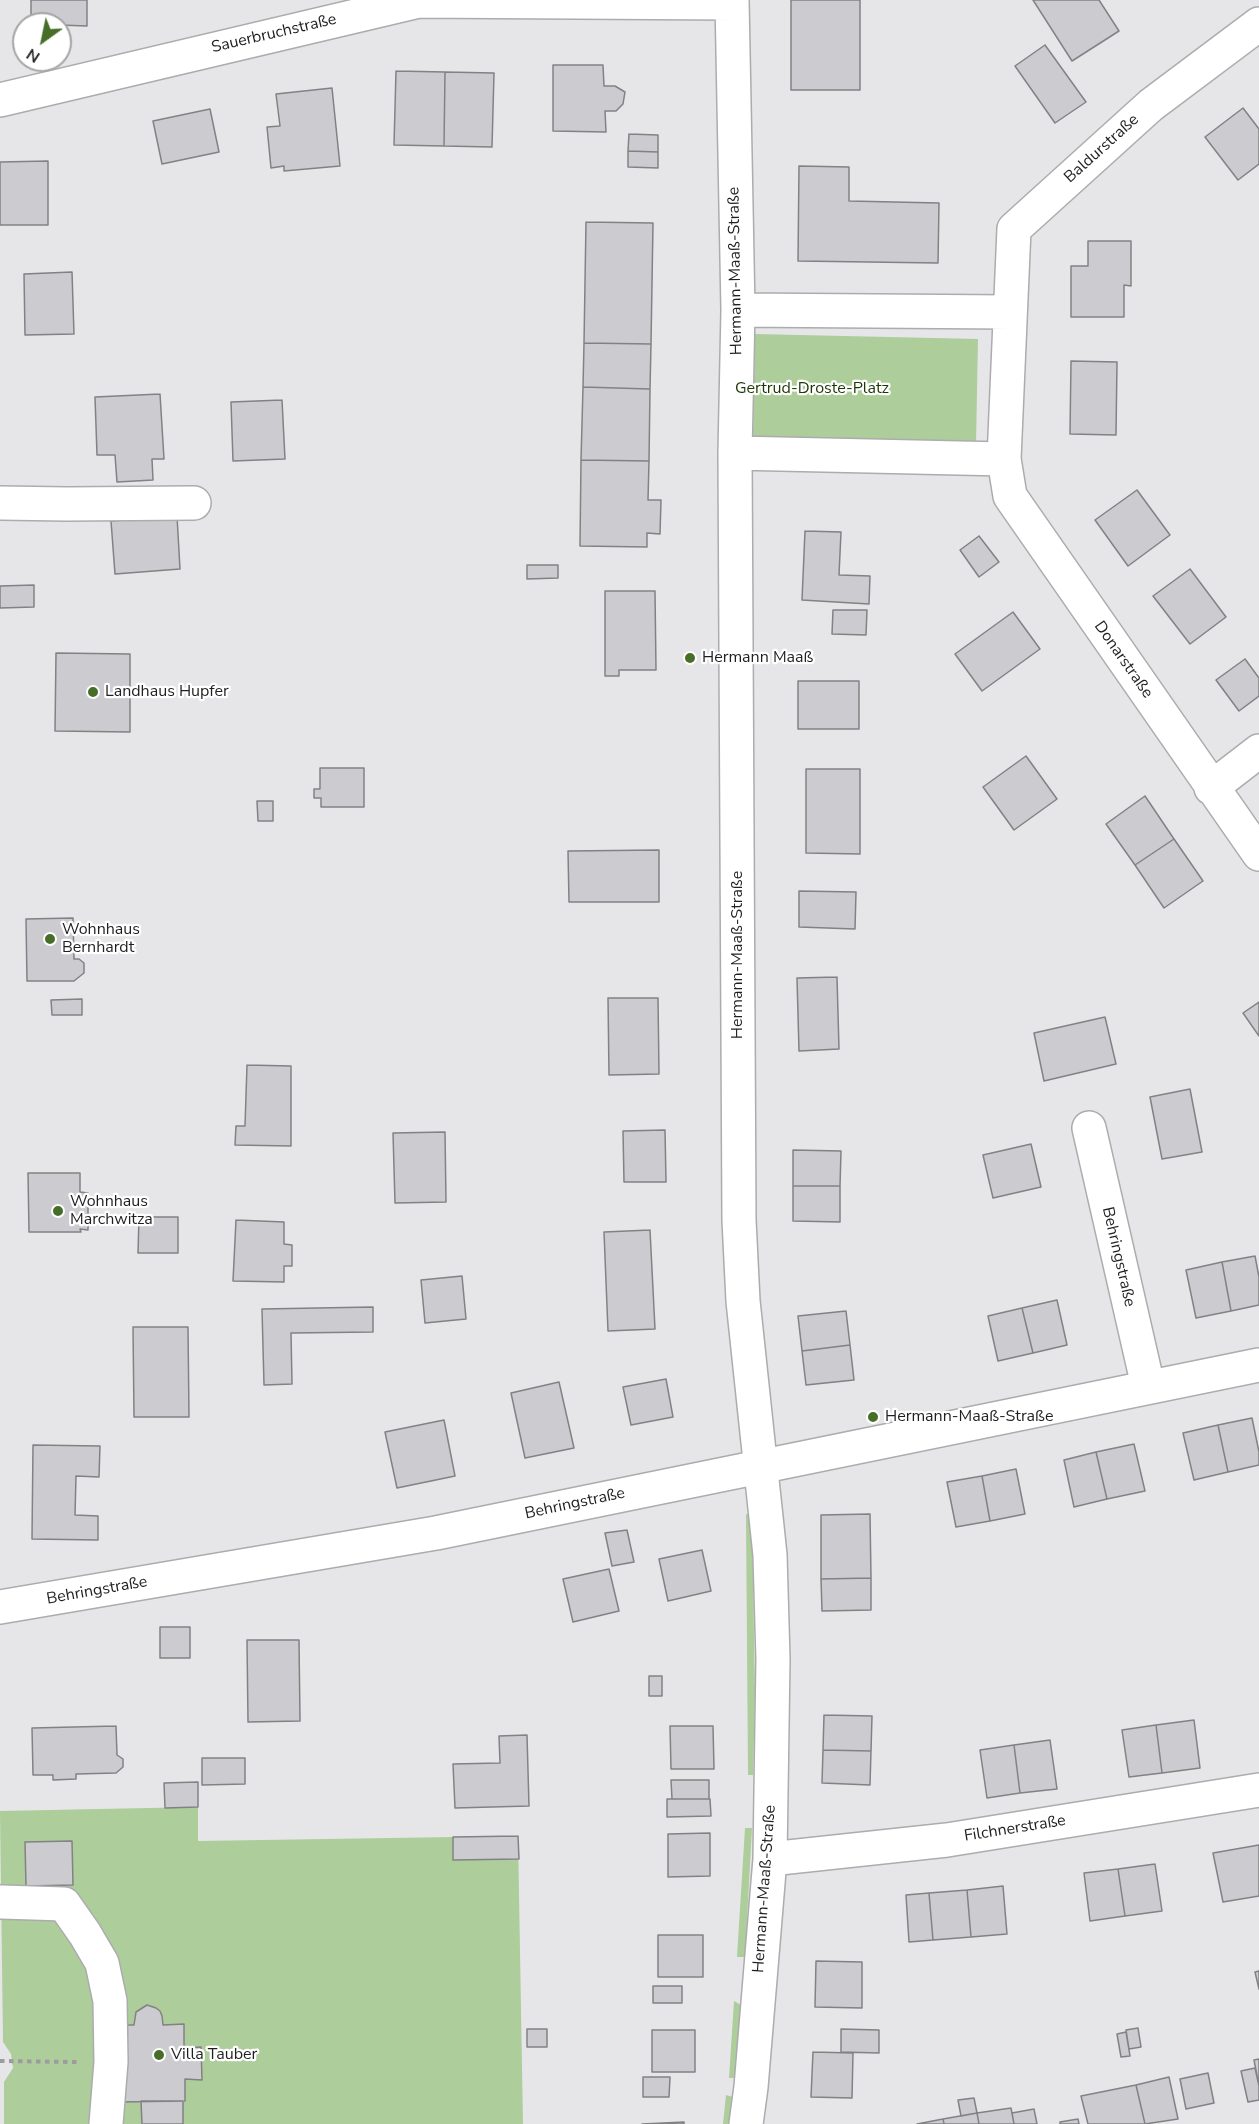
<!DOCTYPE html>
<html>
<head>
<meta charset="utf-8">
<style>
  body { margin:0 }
  #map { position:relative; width:1259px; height:2124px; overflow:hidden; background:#e6e6e9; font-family:"Nunito Sans",sans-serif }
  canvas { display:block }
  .north { position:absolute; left:12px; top:12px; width:60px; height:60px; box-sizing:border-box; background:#fff; border:2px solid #a5a5a6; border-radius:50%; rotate:213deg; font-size:16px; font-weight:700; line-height:24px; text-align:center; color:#1f1f20 }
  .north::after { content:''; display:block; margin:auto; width:21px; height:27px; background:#476e29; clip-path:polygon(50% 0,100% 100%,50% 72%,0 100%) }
</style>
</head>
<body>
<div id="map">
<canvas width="1259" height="2124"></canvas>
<div class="north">N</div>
</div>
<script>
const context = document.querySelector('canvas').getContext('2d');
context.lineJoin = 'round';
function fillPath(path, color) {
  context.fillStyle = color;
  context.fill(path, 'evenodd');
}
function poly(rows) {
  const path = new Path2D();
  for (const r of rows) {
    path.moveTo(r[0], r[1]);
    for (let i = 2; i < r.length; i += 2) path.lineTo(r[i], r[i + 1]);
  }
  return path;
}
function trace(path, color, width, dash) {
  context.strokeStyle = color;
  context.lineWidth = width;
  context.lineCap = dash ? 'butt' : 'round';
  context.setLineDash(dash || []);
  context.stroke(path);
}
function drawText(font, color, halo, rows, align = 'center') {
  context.font = font + ' "Nunito Sans",sans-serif';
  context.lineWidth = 4.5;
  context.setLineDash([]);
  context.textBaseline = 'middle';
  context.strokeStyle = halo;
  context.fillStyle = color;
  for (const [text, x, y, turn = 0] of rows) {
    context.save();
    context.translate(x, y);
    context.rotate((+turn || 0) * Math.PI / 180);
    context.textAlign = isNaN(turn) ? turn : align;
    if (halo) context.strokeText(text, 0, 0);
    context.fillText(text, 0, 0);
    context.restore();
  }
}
fillPath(poly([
  [755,334,978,339,976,445,753,441],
  [746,1514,752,1515,755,1694,753,1775,748,1775],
  [198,1807,198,1841,518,1836,523,2124,4,2124,4,2082,13,2068,11,2054,3,2042,0,1811],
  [745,1828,752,1828,745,1957,737,1957],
  [734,2001,741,2005,736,2078,729,2078],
  [726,2095,733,2097,730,2124,723,2124]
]), '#adcd9a');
const building = poly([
  [31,0,87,0,87,26,31,24,31,0],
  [791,0,860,0,860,90,791,90,791,0],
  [1033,0,1099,0,1119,31,1072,61,1033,0],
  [1045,45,1086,102,1055,123,1015,66,1045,45],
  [553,65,603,65,604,86,615,86,625,92,623,104,616,111,605,111,606,132,553,131,553,65],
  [396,71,445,72,444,146,394,145,396,71],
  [445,72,494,73,492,147,444,146,445,72],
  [332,88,340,166,284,171,284,166,271,168,267,127,280,126,276,94,332,88],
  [1243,108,1259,129,1259,164,1238,180,1205,137,1243,108],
  [210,109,219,152,162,164,153,121,210,109],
  [629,134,658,135,658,152,628,151,629,134],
  [628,151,658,152,658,168,628,167,628,151],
  [48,161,48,225,0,225,0,162,48,161],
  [799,166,849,167,849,201,939,203,938,263,798,261,799,166],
  [586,222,653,223,651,344,584,343,586,222],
  [1088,241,1131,241,1131,286,1124,285,1124,317,1071,317,1071,266,1088,266,1088,241],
  [72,272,74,334,25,335,24,274,72,272],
  [584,343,651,344,650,389,583,387,584,343],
  [1071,361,1117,362,1116,435,1070,434,1071,361],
  [583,387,650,389,649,461,581,460,583,387],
  [160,394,164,459,152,459,153,480,117,482,115,455,97,455,95,397,160,394],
  [282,400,285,459,233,461,231,402,282,400],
  [581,460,649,461,648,500,661,500,660,534,647,533,647,547,580,546,581,460],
  [1137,490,1170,535,1128,566,1095,520,1137,490],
  [177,516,180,569,115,574,111,521,177,516],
  [805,531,841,532,839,575,870,576,869,604,802,600,805,531],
  [979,536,999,562,979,577,960,550,979,536],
  [527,565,558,565,558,578,527,579,527,565],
  [1190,569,1226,617,1190,644,1153,596,1190,569],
  [34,585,34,607,0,608,0,586,34,585],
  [605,591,655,591,656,670,619,670,619,676,605,676,605,591],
  [833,610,867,610,866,635,832,634,833,610],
  [1013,612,1040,649,982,691,955,654,1013,612],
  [56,653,130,654,130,732,55,731,56,653],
  [1245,659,1259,678,1259,696,1239,711,1216,680,1245,659],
  [798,681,859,681,859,729,798,729,798,681],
  [1026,756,1057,799,1014,830,983,787,1026,756],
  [320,768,364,768,364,807,321,807,321,798,314,798,314,789,320,789,320,768],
  [806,769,860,769,860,854,806,853,806,769],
  [1145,796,1174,839,1135,865,1106,824,1145,796],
  [257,801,273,801,273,821,258,821,257,801],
  [1174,839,1203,881,1164,908,1135,865,1174,839],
  [659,850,659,902,569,902,568,851,659,850],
  [799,891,856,892,855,929,799,927,799,891],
  [73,918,74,959,79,959,84,963,84,973,74,981,27,981,26,919,73,918],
  [837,977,839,1049,799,1051,797,978,837,977],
  [608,998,658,998,659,1074,609,1075,608,998],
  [82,999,82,1015,52,1015,51,1000,82,999],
  [1259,1002,1259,1036,1243,1013,1259,1002],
  [1105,1017,1116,1064,1044,1081,1034,1033,1105,1017],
  [247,1065,291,1066,291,1146,235,1145,236,1126,245,1126,247,1065],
  [1190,1089,1202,1152,1162,1159,1150,1097,1190,1089],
  [665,1130,666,1182,624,1182,623,1131,665,1130],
  [445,1132,446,1202,395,1203,393,1133,445,1132],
  [1031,1144,1041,1187,993,1198,983,1155,1031,1144],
  [793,1150,841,1151,840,1186,793,1186,793,1150],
  [28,1173,80,1173,80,1192,88,1193,88,1230,80,1229,81,1232,29,1232,28,1173],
  [793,1186,840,1186,840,1222,793,1221,793,1186],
  [139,1217,178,1217,178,1253,138,1253,139,1217],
  [236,1220,284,1222,284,1244,292,1245,292,1266,284,1266,284,1282,233,1281,236,1220],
  [650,1230,655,1329,608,1331,604,1232,650,1230],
  [1255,1256,1259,1277,1259,1305,1231,1311,1222,1262,1255,1256],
  [1222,1262,1231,1311,1196,1318,1186,1270,1222,1262],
  [462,1276,466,1319,425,1323,421,1280,462,1276],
  [1057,1300,1067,1345,1033,1353,1022,1308,1057,1300],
  [373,1307,373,1332,291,1333,292,1384,264,1385,262,1309,373,1307],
  [1022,1308,1033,1353,998,1361,988,1316,1022,1308],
  [846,1311,850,1345,802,1351,798,1316,846,1311],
  [133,1327,188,1327,189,1417,134,1417,133,1327],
  [850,1345,854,1380,806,1385,802,1351,850,1345],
  [666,1379,673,1417,631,1425,623,1387,666,1379],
  [559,1382,574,1448,525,1458,511,1393,559,1382],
  [1252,1418,1259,1452,1259,1465,1228,1472,1218,1425,1252,1418],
  [444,1420,455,1476,397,1488,385,1432,444,1420],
  [1218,1425,1228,1472,1194,1480,1183,1433,1218,1425],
  [1134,1444,1145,1491,1107,1499,1096,1452,1134,1444],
  [33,1445,100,1446,99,1477,76,1476,75,1515,98,1516,98,1540,32,1539,33,1445],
  [1096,1452,1107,1499,1074,1507,1064,1460,1096,1452],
  [1016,1469,1025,1514,990,1521,982,1476,1016,1469],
  [982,1476,990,1521,956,1527,947,1482,982,1476],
  [870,1514,871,1578,821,1579,821,1515,870,1514],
  [627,1530,634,1562,612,1566,605,1533,627,1530],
  [702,1550,711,1591,668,1601,659,1559,702,1550],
  [609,1569,619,1611,573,1622,563,1579,609,1569],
  [871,1578,871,1610,822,1611,821,1579,871,1578],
  [160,1627,190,1627,190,1658,160,1658,160,1627],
  [247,1640,299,1640,300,1721,248,1722,247,1640],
  [649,1676,662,1676,662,1696,649,1696,649,1676],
  [824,1715,872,1716,871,1751,823,1750,824,1715],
  [1194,1720,1200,1768,1162,1773,1156,1725,1194,1720],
  [1156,1725,1162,1773,1129,1777,1122,1730,1156,1725],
  [116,1726,117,1755,123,1759,123,1767,116,1773,76,1774,76,1779,53,1780,53,1775,33,1775,32,1728,116,1726],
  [670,1726,713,1726,714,1769,671,1769,670,1726],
  [527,1735,529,1806,455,1808,453,1764,500,1763,499,1736,527,1735],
  [1050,1740,1057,1789,1020,1793,1014,1745,1050,1740],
  [1014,1745,1020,1793,987,1798,980,1750,1014,1745],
  [823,1750,871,1751,870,1785,822,1783,823,1750],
  [202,1758,245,1758,245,1784,202,1785,202,1758],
  [671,1780,709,1780,709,1799,672,1799,671,1780],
  [198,1782,198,1807,165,1808,164,1783,198,1782],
  [667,1799,710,1799,711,1816,667,1817,667,1799],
  [710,1833,710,1876,668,1877,668,1834,710,1833],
  [518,1836,519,1859,453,1860,453,1837,518,1836],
  [72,1841,73,1885,26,1886,25,1842,72,1841],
  [1259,1845,1259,1896,1223,1902,1213,1853,1259,1845],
  [1155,1864,1162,1911,1125,1916,1118,1869,1155,1864],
  [1118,1869,1125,1916,1090,1921,1084,1873,1118,1869],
  [1003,1886,1007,1934,971,1937,967,1890,1003,1886],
  [967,1890,971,1937,933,1940,929,1893,967,1890],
  [929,1893,933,1940,909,1942,906,1895,929,1893],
  [658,1935,703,1935,703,1977,658,1977,658,1935],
  [816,1961,862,1962,862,2008,815,2007,816,1961],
  [1259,1971,1259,1989,1255,1972,1259,1971],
  [653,1986,682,1986,682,2003,653,2003,653,1986],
  [147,2005,156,2008,160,2011,162,2016,163,2025,184,2024,184,2048,201,2047,202,2080,185,2079,185,2101,116,2102,115,2025,134,2025,136,2012,147,2005],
  [1138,2028,1141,2047,1129,2049,1126,2030,1138,2028],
  [527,2029,547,2029,547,2047,527,2047,527,2029],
  [841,2029,879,2030,879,2053,841,2052,841,2029],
  [652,2030,695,2030,695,2072,652,2072,652,2030],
  [1126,2032,1130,2056,1121,2057,1117,2034,1126,2032],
  [813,2052,853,2053,852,2098,811,2097,813,2052],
  [1259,2059,1259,2086,1254,2060,1259,2059],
  [1255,2068,1259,2086,1259,2100,1248,2102,1241,2071,1255,2068],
  [1208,2073,1214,2103,1186,2109,1180,2079,1208,2073],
  [643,2077,670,2077,669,2097,643,2097,643,2077],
  [1169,2077,1178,2119,1145,2124,1136,2085,1169,2077],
  [1136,2085,1145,2124,1088,2124,1081,2096,1136,2085],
  [974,2098,977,2113,961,2116,958,2100,974,2098],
  [141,2101,183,2101,183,2124,142,2124,141,2101],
  [1011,2108,1014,2124,979,2124,977,2113,1011,2108],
  [1034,2109,1037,2124,1014,2124,1012,2113,1034,2109],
  [977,2113,979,2124,944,2124,943,2119,977,2113],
  [943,2119,944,2124,917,2124,943,2119],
  [1078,2119,1079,2124,1060,2124,1060,2122,1078,2119],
  [684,2122,684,2124,642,2124,684,2122]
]);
fillPath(building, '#cccbcf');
trace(building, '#828285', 1.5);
const minor = poly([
  [732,0,738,310,735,453,739,1220,743,1301,770,1555,773,1659,770,1859,751,2087,746,2124],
  [1259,24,1151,105,1014,229,1004,459,1010,496,1259,854],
  [0,100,419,1,732,3],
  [738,310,1010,312],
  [735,453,1004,459],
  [0,503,67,504,194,503],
  [1211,788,1259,751],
  [1089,1128,1148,1386],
  [0,1607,436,1533,1259,1365],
  [770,1859,947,1840,1259,1790],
  [2,1902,64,1904,85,1934,102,1963,110,2001,111,2062,106,2124]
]);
trace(minor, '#acacaf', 36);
trace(poly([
  [0,2061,77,2062]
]), '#9c9c9e', 4, [4.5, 4.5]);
trace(minor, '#fff', 33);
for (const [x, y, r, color] of [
  [690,658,6,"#476e29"],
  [93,692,6,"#476e29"],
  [50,939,6,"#476e29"],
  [58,1211,6,"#476e29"],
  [873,1417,6,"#476e29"],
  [159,2055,6,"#476e29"]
]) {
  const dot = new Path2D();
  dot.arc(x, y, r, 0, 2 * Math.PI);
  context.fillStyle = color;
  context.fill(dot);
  trace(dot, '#fff', 2);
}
drawText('16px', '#1f1f20', '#fff', [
  ["Sauerbruchstraße",274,34,-13],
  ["Baldurstraße",1102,149,-42],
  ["Hermann-Maaß-Straße",736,271,-91],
  ["Donarstraße",1123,660,55],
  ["Hermann-Maaß-Straße",738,955,-90],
  ["Behringstraße",1118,1257,77],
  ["Behringstraße",575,1504,-12],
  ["Behringstraße",97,1591,-10],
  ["Filchnerstraße",1015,1829,-9],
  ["Hermann-Maaß-Straße",765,1889,-86]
]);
drawText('16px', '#1c3704', '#fff', [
  ["Gertrud-Droste-Platz",812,389]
]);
drawText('16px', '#1f1f20', '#fff', [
  ["Hermann Maaß",702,658],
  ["Landhaus Hupfer",105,692],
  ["Wohnhaus",62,930],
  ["Bernhardt",62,948],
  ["Wohnhaus",70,1202],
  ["Marchwitza",70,1220],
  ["Hermann-Maaß-Straße",885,1417],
  ["Villa Tauber",171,2055]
], 'left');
</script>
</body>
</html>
